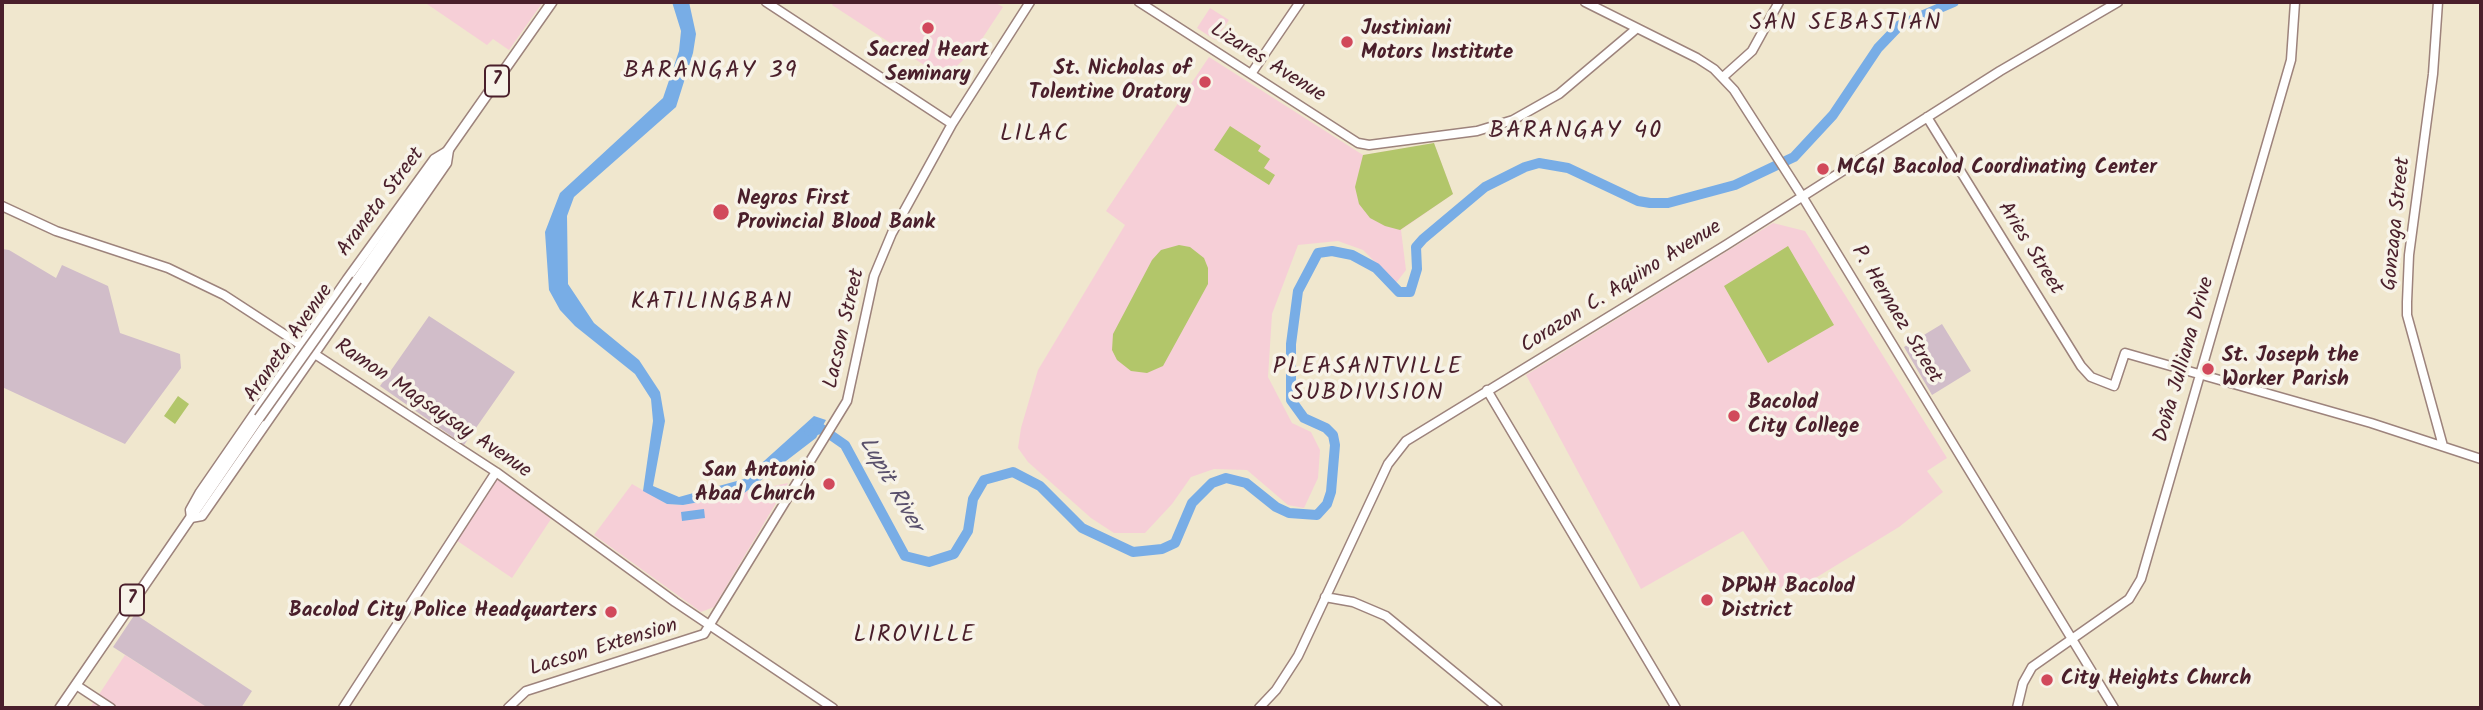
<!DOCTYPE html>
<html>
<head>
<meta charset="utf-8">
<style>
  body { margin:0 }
  #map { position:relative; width:2483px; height:710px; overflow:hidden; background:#f0e7ce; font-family:Kalam,sans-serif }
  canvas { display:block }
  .frame { position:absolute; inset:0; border:4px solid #4a1f2b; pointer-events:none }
</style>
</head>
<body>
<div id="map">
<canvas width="2483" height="710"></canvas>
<div class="frame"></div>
</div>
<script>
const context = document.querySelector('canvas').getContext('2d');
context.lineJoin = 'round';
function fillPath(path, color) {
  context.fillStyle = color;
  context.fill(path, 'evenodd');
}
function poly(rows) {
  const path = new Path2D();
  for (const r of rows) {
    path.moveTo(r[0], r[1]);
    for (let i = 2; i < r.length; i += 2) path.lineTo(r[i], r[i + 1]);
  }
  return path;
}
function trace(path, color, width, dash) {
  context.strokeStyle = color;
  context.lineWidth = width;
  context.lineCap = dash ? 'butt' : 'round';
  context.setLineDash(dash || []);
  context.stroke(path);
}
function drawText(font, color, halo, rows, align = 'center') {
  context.font = font + ' Kalam,sans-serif';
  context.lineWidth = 7;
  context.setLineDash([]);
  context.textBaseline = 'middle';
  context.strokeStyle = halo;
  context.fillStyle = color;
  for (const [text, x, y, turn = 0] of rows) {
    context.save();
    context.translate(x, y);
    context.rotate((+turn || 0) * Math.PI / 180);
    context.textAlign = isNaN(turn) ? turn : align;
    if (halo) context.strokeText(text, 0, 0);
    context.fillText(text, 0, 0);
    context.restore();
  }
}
fillPath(poly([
  [424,2,543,2,509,50,493,39,487,45],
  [834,2,994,2,1003,7,976,48,944,78,832,5],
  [1210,8,1229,20,1215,40,1197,28],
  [1209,57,1363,155,1434,143,1453,194,1401,230,1406,270,1396,283,1363,250,1338,241,1298,245,1272,314,1268,377,1292,423,1311,432,1320,450,1318,478,1304,508,1288,505,1247,470,1214,469,1191,477,1172,504,1145,533,1114,533,1091,518,1028,462,1018,448,1021,428,1038,370,1125,225,1106,211],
  [1773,223,1805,231,1947,458,1927,471,1943,492,1899,527,1786,596,1743,531,1641,589,1526,375],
  [497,478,551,519,512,578,456,540],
  [788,483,714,607,701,612,594,535,632,484,667,504,683,505],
  [125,655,208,708,90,708]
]), '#f6cfd7');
fillPath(poly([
  [2,249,9,250,56,278,62,265,108,286,120,333,180,354,181,368,125,444,2,387],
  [429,316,515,372,464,445,380,386],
  [1942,324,1971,371,1932,395,1904,347],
  [135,614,252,691,241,708,208,708,113,647]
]), '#d1bdc9');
fillPath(poly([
  [1230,126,1261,146,1258,151,1270,159,1264,168,1275,175,1269,185,1214,150],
  [1434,143,1453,194,1400,230,1385,226,1370,218,1359,204,1355,187,1363,155],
  [1179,245,1190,247,1204,258,1208,268,1208,284,1163,366,1147,373,1131,371,1117,360,1112,350,1113,334,1152,260,1161,250],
  [1788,246,1834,325,1768,363,1724,286],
  [178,396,189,404,175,424,164,416]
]), '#b2c66a');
fillPath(poly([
  [672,2,689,2,696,34,693,53,676,107,574,197,567,216,568,284,594,323,639,360,660,392,665,421,653,486,679,497,744,479,814,416,826,420,816,438,743,494,683,505,667,504,643,491,653,421,651,399,635,374,575,326,560,310,549,290,545,232,560,193,663,98,679,51,681,31],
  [704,509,705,518,682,521,681,512]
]), '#78ade6');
trace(poly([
  [809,431,822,429,845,445,905,556,929,562,954,554,968,531,973,499,984,480,1013,472,1040,486,1082,528,1133,552,1162,549,1175,543,1192,503,1212,483,1226,478,1246,483,1276,507,1289,513,1317,515,1327,504,1331,492,1335,445,1333,435,1326,428,1304,418,1291,400,1291,344,1298,291,1318,253,1332,251,1352,255,1376,268,1399,292,1410,292,1417,269,1416,247,1423,239,1485,187,1525,167,1539,163,1568,168,1638,201,1650,203,1668,203,1735,185,1794,157,1833,115,1878,48,1900,25,1954,2]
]), '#78ade6', 10);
const secondary = poly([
  [766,2,952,124],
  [1139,2,1358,143,1369,145,1477,131,1513,120,1559,94,1636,29],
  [1585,2,1697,58,1714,69,1734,90,1802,196,2114,708],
  [2438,2,2433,74,2409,255,2407,302,2407,315,2443,446],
  [1251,74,1300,2],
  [1723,77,1752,51,1779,2],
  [1927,117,2081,366,2091,377,2114,386,2125,353,2371,423,2481,459],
  [449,150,447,163,202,516,191,518,190,510,200,492,347,279,434,159,449,150],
  [2,206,56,231,168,268,224,295,496,472,675,602,833,708],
  [1487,390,1676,708],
  [1325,597,1353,602,1386,616,1498,708],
  [76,685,111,708],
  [343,708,496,472],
  [508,708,526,691,704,634,847,401,874,276,892,233,952,124,1030,2],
  [1259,708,1276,690,1298,656,1388,464,1406,441,1726,245,2000,71,2118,2],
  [2017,708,2023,683,2032,667,2129,599,2141,579,2291,60,2295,2]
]);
const primary = poly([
  [357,280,552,2],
  [60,708,259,418]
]);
trace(secondary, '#9d837c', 11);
trace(primary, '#9d837c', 12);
trace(secondary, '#fff', 8);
trace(primary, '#fff', 9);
const primaryBridge = poly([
  [259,418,357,280]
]);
trace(primaryBridge, '#9d837c', 12, []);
trace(primaryBridge, '#fff', 9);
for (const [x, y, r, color] of [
  [928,28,7,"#d1495b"],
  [1347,42,7,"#d1495b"],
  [1205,82,7,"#d1495b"],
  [1823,169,7,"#d1495b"],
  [721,212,9,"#d1495b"],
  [2208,369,7,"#d1495b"],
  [1734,416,7,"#d1495b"],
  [829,484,7,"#d1495b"],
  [1707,600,7,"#d1495b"],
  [611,612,7,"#d1495b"],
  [2047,680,7,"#d1495b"]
]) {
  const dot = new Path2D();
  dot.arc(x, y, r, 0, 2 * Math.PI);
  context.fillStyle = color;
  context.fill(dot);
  trace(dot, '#f7f3e8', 2.5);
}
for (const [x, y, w] of [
  [497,81,24],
  [132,600,24]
]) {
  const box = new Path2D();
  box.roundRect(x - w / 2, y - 15.5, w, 31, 5);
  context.fillStyle = '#f7f3e8';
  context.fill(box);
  trace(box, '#4a1f2b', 2);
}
drawText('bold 19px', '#4a1f2b', null, [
  ["7",497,81],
  ["7",132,600]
]);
drawText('bold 21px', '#4a1f2b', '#f7f3e8', [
  ["Justiniani",1361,30],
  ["Motors Institute",1361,54],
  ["Sacred Heart",928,52,"center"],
  ["Seminary",928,76,"center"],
  ["St. Nicholas of",1191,70,"right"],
  ["Tolentine Oratory",1191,94,"right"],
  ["MCGI Bacolod Coordinating Center",1837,169],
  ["Negros First",737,200],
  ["Provincial Blood Bank",737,224],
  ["St. Joseph the",2222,357],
  ["Worker Parish",2222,381],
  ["Bacolod",1748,404],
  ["City College",1748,428],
  ["San Antonio",815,472,"right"],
  ["Abad Church",815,496,"right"],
  ["DPWH Bacolod",1721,588],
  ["District",1721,612],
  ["Bacolod City Police Headquarters",597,612,"right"],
  ["City Heights Church",2061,680]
], 'left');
drawText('21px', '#4a1f2b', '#f7f3e8', [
  ["Lizares Avenue",1267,64,32],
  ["Araneta Street",382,203,-53],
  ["Gonzaga Street",2398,224,-84],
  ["Aries Street",2029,249,58],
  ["Corazon C. Aquino Avenue",1622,288,-32],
  ["P. Hernaez Street",1895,315,59],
  ["Lacson Street",846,329,-77],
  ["Araneta Avenue",290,344,-55],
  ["Doña Julliana Drive",2186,360,-74],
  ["Ramon Magsaysay Avenue",432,410,34],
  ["Lacson Extension",604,649,-17]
]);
context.letterSpacing = '2px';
drawText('23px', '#4a1f2b', '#f7f3e8', [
  ["SAN SEBASTIAN",1846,25],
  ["LILAC",1035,136],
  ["KATILINGBAN",712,304],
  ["PLEASANTVILLE",1368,369],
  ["SUBDIVISION",1368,395],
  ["LIROVILLE",915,637]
]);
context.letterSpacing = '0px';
drawText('italic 23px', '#5a516c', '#f7f3e8', [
  ["Lupit River",889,485,60]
]);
context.letterSpacing = '2px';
drawText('24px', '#4a1f2b', '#f7f3e8', [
  ["BARANGAY 39",711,73],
  ["BARANGAY 40",1576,133]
]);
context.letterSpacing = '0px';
</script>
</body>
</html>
